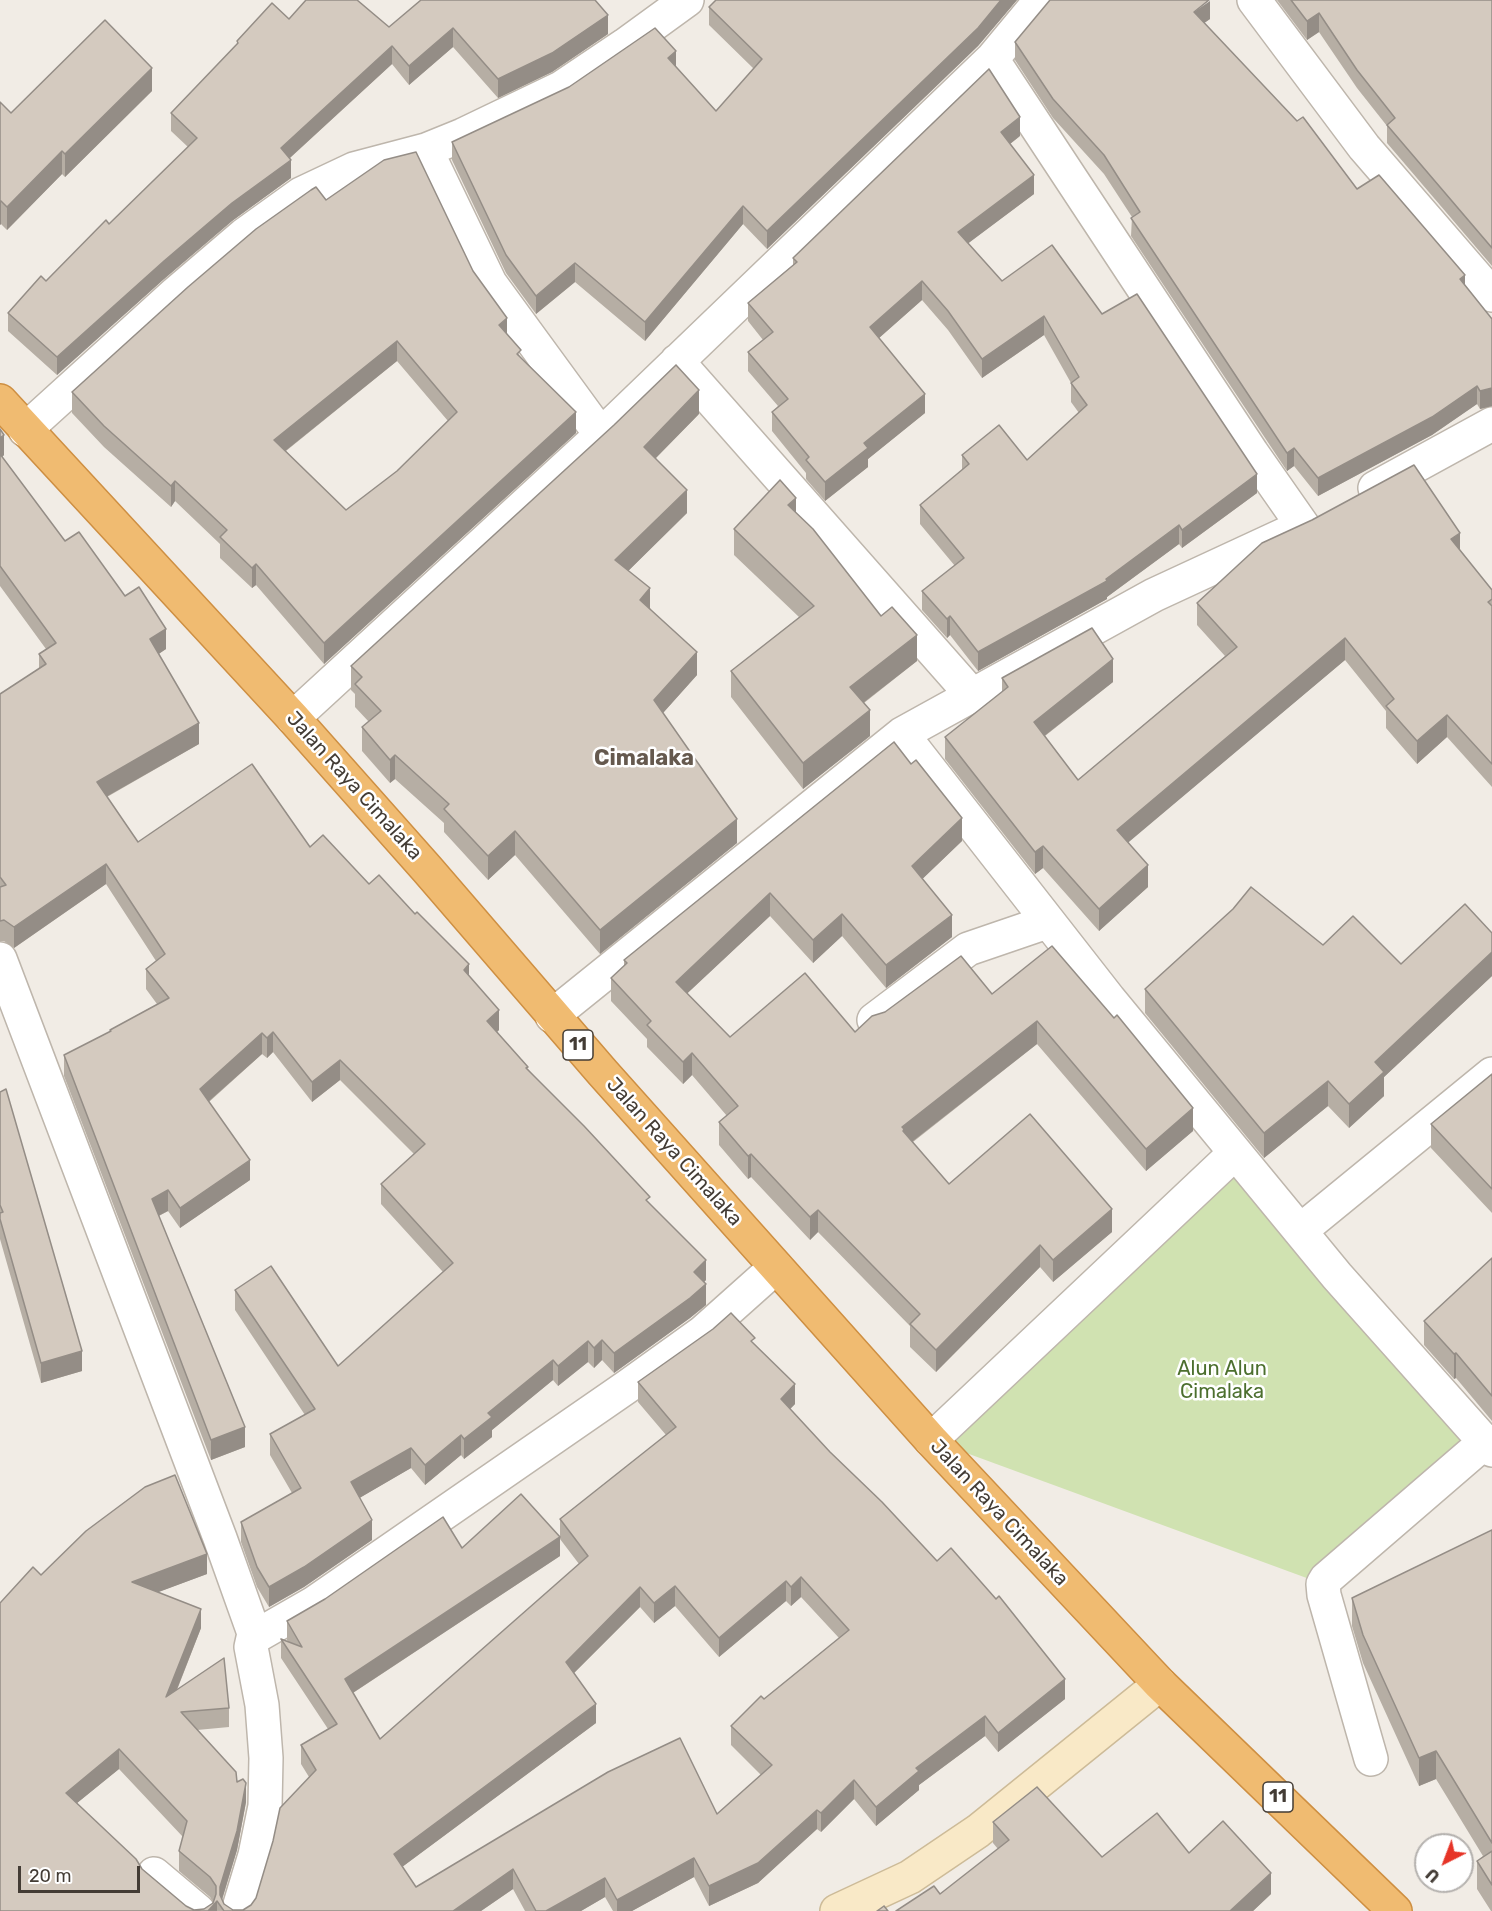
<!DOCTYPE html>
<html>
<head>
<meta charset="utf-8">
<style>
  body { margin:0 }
  #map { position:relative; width:1492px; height:1911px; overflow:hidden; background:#f1ece5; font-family:Rubik,sans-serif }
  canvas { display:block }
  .north { position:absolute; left:1414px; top:1833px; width:60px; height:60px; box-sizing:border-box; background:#fff; border:2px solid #b4b1ae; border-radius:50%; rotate:222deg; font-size:16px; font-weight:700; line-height:24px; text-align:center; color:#433c35 }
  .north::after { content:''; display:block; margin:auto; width:21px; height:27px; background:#e63427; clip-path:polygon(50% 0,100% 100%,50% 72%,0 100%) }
  .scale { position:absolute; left:18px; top:1866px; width:122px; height:27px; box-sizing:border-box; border:3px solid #433c35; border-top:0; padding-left:8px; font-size:18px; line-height:21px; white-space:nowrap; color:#433c35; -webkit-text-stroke:4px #fff; paint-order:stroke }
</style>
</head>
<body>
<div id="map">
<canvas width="1492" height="1911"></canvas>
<div class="north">U</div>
<div class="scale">20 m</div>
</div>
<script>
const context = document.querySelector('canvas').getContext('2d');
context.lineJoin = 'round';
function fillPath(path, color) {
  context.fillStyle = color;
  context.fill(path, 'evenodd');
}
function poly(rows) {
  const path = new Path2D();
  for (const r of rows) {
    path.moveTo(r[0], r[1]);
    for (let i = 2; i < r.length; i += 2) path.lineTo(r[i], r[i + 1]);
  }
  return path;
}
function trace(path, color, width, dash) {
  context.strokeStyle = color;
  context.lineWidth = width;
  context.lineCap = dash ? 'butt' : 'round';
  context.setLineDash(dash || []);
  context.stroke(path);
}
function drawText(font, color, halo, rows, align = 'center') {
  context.font = font + ' Rubik,sans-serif';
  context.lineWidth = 5;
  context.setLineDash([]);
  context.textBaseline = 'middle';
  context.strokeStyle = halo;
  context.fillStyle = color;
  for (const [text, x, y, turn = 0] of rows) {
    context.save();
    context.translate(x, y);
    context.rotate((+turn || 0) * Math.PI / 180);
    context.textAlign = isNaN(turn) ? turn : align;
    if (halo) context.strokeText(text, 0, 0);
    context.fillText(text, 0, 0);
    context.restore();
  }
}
fillPath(poly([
  [1235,1153,1485,1442,1323,1584,931,1440]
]), '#d0e2b1');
const street = poly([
  [1254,0,1364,147,1492,295],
  [426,150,490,283,601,435],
  [677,361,972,695],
  [25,430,176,293,244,235,301,194,354,169,426,150,463,135,561,88,625,45,687,0],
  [1375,488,1492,424],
  [293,718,601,435,992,59,1041,0],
  [902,734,1109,999,1337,1276,1492,1450],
  [0,959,220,1538,255,1636],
  [552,1016,902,734,1154,595,1303,526,1252,453,992,59],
  [874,1020,968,949,1047,922],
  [1300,1231,1492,1074],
  [931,1440,1235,1153],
  [1371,1759,1324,1595,1323,1584,1326,1579,1485,1442],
  [154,1874,198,1911],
  [238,1911,255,1855,265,1806,266,1758,262,1705,251,1647,253,1638,314,1603,628,1386,702,1333,776,1267]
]);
const secondary = poly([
  [837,1911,910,1877,978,1831,1160,1684]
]);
const highway = poly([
  [0,401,293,718,427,869,603,1073,931,1440,1160,1684,1395,1911]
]);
trace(street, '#beb6ac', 36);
trace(secondary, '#cdbb98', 36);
trace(highway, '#ce8f42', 36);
trace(street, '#fff', 33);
trace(secondary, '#f9e9c7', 33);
trace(highway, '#f0bb71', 33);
fillPath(poly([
  [716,0,1017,0,978,46,767,249,743,224,645,341,575,282,536,314,506,273,452,160,452,142,676,67,716,111,754,69,709,25,709,7],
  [1277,0,1492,0,1492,266,1387,143,1387,126,1357,88,1319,32,1307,40],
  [289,19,389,27,608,34,552,72,498,98,453,47,409,85,392,64,290,158,291,178,232,221,164,279,57,375,8,331,8,313,46,281,109,224,188,147,171,131,171,113,237,44,237,41],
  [1210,19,1204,23,1357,189,1465,286,1492,319,1492,406,1480,409,1477,404,1432,435,1318,496,1294,466,1287,471,1131,236,1132,217,1104,174,1053,118,1015,60,1015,42],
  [152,91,65,177,62,174,7,230,1,224,0,225,0,102,11,113],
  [1020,136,1010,144,1034,194,968,243,1002,281,1102,314,1257,493,1182,548,1179,544,1107,597,1107,599,978,671,950,635,947,638,922,610,922,591,955,566,920,524,920,505,962,470,962,455,1027,460,1079,413,1071,402,1071,383,1044,335,982,378,948,330,922,300,879,338,925,413,868,459,868,467,825,501,806,479,806,473,772,431,772,412,778,406,748,371,748,352,763,340,748,321,748,303,793,265,793,258],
  [326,200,473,271,507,335,521,358,576,433,324,664,256,585,252,588,220,558,220,544,175,501,171,507,104,447,72,413,72,392],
  [397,361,448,421,397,471,346,510,286,451],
  [699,414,656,458,687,513,628,571,650,608,697,675,663,713,737,843,600,954,515,855,488,880,444,832,444,823,395,779,390,783,362,751,362,727,369,722,355,707,355,694,351,690,351,666],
  [0,429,4,455,2,457,65,541,125,596,166,649,158,654,199,744,107,797,138,842,310,847,369,884,469,976,499,1030,497,1032,528,1069,650,1204,706,1280,704,1282,706,1305,690,1318,614,1373,602,1360,594,1368,588,1362,558,1386,553,1380,492,1430,492,1437,464,1459,461,1455,425,1485,411,1468,359,1498,372,1540,304,1587,269,1607,257,1587,241,1542,241,1522,292,1493,270,1455,270,1434,305,1415,235,1310,235,1290,338,1366,443,1272,381,1204,381,1184,414,1154,340,1080,312,1102,273,1052,267,1058,262,1054,209,1102,250,1180,180,1228,168,1211,159,1216,245,1447,211,1460,64,1076,64,1055,110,1032,110,1030,157,1004,146,989,146,969,156,961,106,884,14,948,4,941,0,941,0,694,39,669,39,654,46,649,0,586],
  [796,513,917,661,864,703,870,736,803,789,731,697,731,671,799,617,734,555,734,529],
  [1460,551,1492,590,1492,787,1447,737,1417,764,1386,728,1386,711,1345,660,1128,842,1148,887,1099,931,1043,868,1035,874,945,759,945,737,1002,692,1002,678,1113,682,1045,736,1078,780,1225,656,1197,625,1197,603],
  [894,742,962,841,922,879,952,937,886,988,842,936,813,963,770,916,687,993,730,1037,855,1032,992,994,1052,946,1193,1131,1146,1171,1037,1044,913,1142,949,1184,1112,1232,1053,1282,1040,1267,936,1372,910,1347,910,1326,818,1232,810,1240,751,1177,748,1179,719,1145,719,1122,727,1116,692,1075,683,1084,647,1047,647,1039,611,1001,611,978,624,966,624,960],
  [1233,909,1323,945,1401,964,1492,933,1492,976,1384,1077,1384,1096,1349,1128,1328,1106,1264,1158,1145,1013,1145,989],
  [1492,1074,1492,1213,1431,1148,1431,1124],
  [0,1092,82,1371,41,1383,0,1239],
  [1492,1258,1492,1421,1456,1378,1454,1379,1424,1345,1424,1321],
  [755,1345,795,1404,790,1409,830,1452,937,1561,1065,1699,998,1752,985,1736,919,1785,919,1790,876,1826,854,1799,821,1832,817,1829,758,1883,709,1906,694,1877,632,1911,613,1911,605,1897,581,1911,525,1911,513,1889,481,1911,0,1911,41,1575,207,1574,158,1592,201,1628,177,1690,229,1708,229,1727,197,1730,237,1782,246,1802,237,1850,222,1900,224,1904,233,1910,243,1910,251,1905,256,1898,309,1777,301,1764,301,1745,328,1729,281,1658,281,1639,288,1642,287,1640,287,1621,462,1548,560,1556,353,1693,380,1739,579,1564,560,1539,560,1519,666,1435,638,1402,638,1382],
  [801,1597,839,1638,731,1726,731,1745,761,1775,717,1814,416,1887,402,1867,596,1723,574,1673,640,1607,654,1623,675,1606,719,1657,786,1601,791,1606],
  [119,1769,183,1837,179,1851,179,1871,210,1897,213,1902,213,1903,204,1909,194,1910,186,1906,142,1869,77,1803],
  [1492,1530,1492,1911,1491,1911,1477,1889,1477,1861,1483,1856,1436,1779,1419,1786,1363,1663,1352,1626,1352,1598],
  [993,1822,1102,1857,1189,1853,1271,1894,1253,1911,896,1911,940,1894,998,1849,993,1843]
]), '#b6aea4');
fillPath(poly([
  [1001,0,1017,0,978,46,767,249,767,231],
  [1210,1,1210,19,1194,30,1194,12],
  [1319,13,1319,32,1307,40,1307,21],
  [608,15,608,34,552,72,498,98,498,79],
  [453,28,453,47,409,85,409,66],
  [392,46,392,64,281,166,281,148],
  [676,51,676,70,668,58],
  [152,68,152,91,65,177,65,154],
  [1020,117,1020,136,1001,151,1001,132],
  [62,151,62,174,7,230,7,207],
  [291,160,291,178,232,221,164,279,57,375,57,357,164,261,232,203],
  [1034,175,1034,194,958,251,958,232],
  [1,201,1,224,0,225,0,202],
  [743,206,743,224,645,341,645,322],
  [575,263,575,282,536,314,536,296],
  [1465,275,1465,293,1460,279],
  [922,281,922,300,870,346,870,327],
  [1044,316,1044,335,982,378,982,359],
  [507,318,507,339,499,325],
  [397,341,397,361,274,460,274,440],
  [1477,386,1477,404,1432,435,1318,496,1318,478],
  [1492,388,1492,406,1480,409,1480,391],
  [699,390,699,414,644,470,644,447],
  [925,394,925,413,868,459,868,467,825,501,825,482,864,443],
  [576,412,576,433,324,664,324,643],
  [4,435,4,455,0,459,0,438],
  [1294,448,1294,466,1287,471,1287,453],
  [1257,474,1257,493,1182,548,1182,530],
  [175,481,175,501,171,507,171,486],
  [687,490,687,513,615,584,615,560],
  [796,498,796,524,788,505],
  [1179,525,1179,544,1107,597,1107,599,978,671,978,652,1106,579],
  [1460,533,1460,555,1451,539],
  [256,564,256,585,252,588,252,568],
  [650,588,650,612,640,600],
  [950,616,950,635,947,638,947,619],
  [166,629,166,649,150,660,150,639],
  [917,635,917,661,850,713,850,687],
  [1345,638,1345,660,1117,852,1117,830],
  [697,652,697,675,654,723,654,700],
  [1113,659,1113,682,1034,744,1034,722],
  [870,710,870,736,803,789,803,763],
  [1447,715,1447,737,1417,764,1417,741],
  [199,723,199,744,97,802,97,782],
  [395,755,395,779,390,783,390,760],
  [962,818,962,841,912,889,912,866],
  [737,819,737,843,600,954,600,930],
  [515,831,515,855,488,880,488,856],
  [1043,846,1043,868,1035,874,1035,852],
  [106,864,106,884,14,948,14,927],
  [1148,865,1148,887,1099,931,1099,909],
  [770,893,770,916,676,1004,676,982],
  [842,914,842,936,813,963,813,940],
  [952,915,952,937,886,988,886,965],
  [1492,952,1492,976,1384,1077,1384,1096,1349,1128,1349,1104,1375,1062],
  [469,964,469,985,464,970],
  [499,1010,499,1030,487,1041,487,1021],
  [1037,1021,1037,1044,904,1148,902,1127],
  [273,1032,273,1052,267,1058,267,1038],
  [262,1033,262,1054,200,1109,200,1089],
  [692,1053,692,1075,683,1084,683,1062],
  [340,1060,340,1080,312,1102,312,1082],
  [1328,1081,1328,1106,1264,1158,1264,1133],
  [1193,1108,1193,1131,1146,1171,1146,1149],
  [751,1154,751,1177,748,1179,748,1156],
  [250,1160,250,1180,180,1228,180,1208],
  [168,1190,168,1211,152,1219,152,1199],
  [1112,1209,1112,1232,1053,1282,1053,1260],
  [818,1210,818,1232,810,1240,810,1217],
  [1040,1245,1040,1267,936,1372,936,1350],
  [706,1260,706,1280,694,1292,694,1272],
  [706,1284,706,1305,690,1318,614,1373,614,1353],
  [602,1340,602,1360,594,1368,594,1348],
  [588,1341,588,1362,558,1386,558,1366],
  [82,1351,82,1371,41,1383,41,1363],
  [1456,1353,1456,1378,1454,1379,1454,1354],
  [553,1360,553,1380,492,1430,492,1437,464,1459,464,1439,488,1413],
  [795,1384,795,1404,781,1418,781,1399],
  [245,1427,245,1447,211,1460,211,1440],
  [461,1435,461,1455,425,1485,425,1465],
  [411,1448,411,1468,351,1503,351,1482],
  [372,1520,372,1540,304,1587,269,1607,269,1587],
  [560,1537,560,1556,345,1698,345,1679],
  [207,1554,207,1574,132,1602,132,1582],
  [801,1577,801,1597,791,1606,791,1587],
  [786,1581,786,1601,719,1657,719,1638],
  [675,1586,675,1606,654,1623,654,1603],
  [640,1587,640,1607,566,1681,566,1662],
  [201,1609,201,1628,166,1717,166,1697],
  [1065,1679,1065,1699,998,1752,998,1733],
  [596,1704,596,1723,394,1873,394,1854],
  [985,1716,985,1736,919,1785,919,1790,876,1826,876,1807,916,1768],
  [119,1749,119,1769,66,1812,66,1793],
  [1436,1751,1436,1779,1419,1786,1419,1758],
  [854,1780,854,1799,821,1832,821,1813],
  [246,1783,246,1802,237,1850,220,1906,220,1887],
  [817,1810,817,1829,758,1883,709,1906,709,1886],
  [694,1858,694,1877,632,1911,617,1911,617,1900],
  [513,1869,513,1889,481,1911,453,1911],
  [1271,1873,1271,1894,1253,1911,1230,1911],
  [605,1878,605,1897,581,1911,546,1911],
  [217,1901,217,1911,208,1911]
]), '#948d86');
const building = poly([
  [306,0,357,0,389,27,421,0,595,0,608,15,552,53,498,79,453,28,409,66,392,46,281,148,291,160,232,203,164,261,57,357,8,313,41,276,46,281,106,220,109,224,197,138,171,113,238,43,237,41,272,3,289,19,306,0],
  [716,0,1001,0,978,28,767,231,743,206,645,322,575,263,536,296,506,255,452,142,569,87,655,28,676,51,668,58,716,111,762,59,709,7,716,0],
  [1050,0,1209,0,1194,12,1297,121,1303,117,1357,189,1379,175,1465,275,1460,279,1492,319,1492,388,1480,391,1477,386,1432,417,1318,478,1294,448,1287,453,1131,218,1140,212,1104,155,1053,99,1015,42,1050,0],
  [1291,0,1492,0,1492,248,1387,125,1395,118,1357,70,1319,13,1307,21,1291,0],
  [105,20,152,68,65,154,62,151,7,207,1,201,0,202,0,102,11,113,105,20],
  [989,69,1020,117,1001,132,1034,175,958,232,1002,281,1052,245,1102,314,1137,294,1257,474,1182,530,1179,525,1106,579,1107,581,978,652,950,616,947,619,922,591,964,558,920,505,969,464,962,455,999,425,1027,460,1087,405,1071,383,1079,377,1044,316,982,359,948,311,922,281,870,327,925,394,864,443,868,448,825,482,806,460,809,457,772,412,788,399,748,352,773,332,748,303,797,262,793,258,989,69],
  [416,152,473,271,507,318,499,325,521,350,517,354,576,412,324,643,256,564,252,568,220,537,227,530,175,481,171,486,104,426,72,392,188,287,256,229,311,190,316,187,326,200,384,160,416,152],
  [397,341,457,412,397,471,346,510,274,440,397,341],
  [676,365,699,390,644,447,687,490,615,560,650,588,640,600,697,652,654,700,737,819,600,930,515,831,488,856,444,809,449,804,395,755,390,760,362,727,381,711,355,684,362,677,351,666,614,425,676,365],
  [0,429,4,435,0,438,0,429],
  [0,454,65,541,79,532,125,596,139,587,166,629,150,639,199,723,97,782,138,842,252,764,310,847,323,835,369,884,379,875,415,914,417,912,469,964,464,970,499,1010,487,1021,528,1067,526,1068,584,1126,650,1197,646,1200,706,1260,694,1272,706,1284,690,1298,614,1353,602,1340,594,1348,588,1341,558,1366,553,1360,488,1413,492,1417,464,1439,461,1435,425,1465,411,1448,351,1482,372,1520,304,1567,269,1587,257,1567,241,1522,301,1488,270,1434,315,1409,235,1290,271,1266,338,1366,453,1263,381,1184,425,1144,340,1060,312,1082,273,1032,267,1038,262,1033,200,1089,250,1160,180,1208,168,1190,152,1199,245,1427,211,1440,64,1055,111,1031,110,1030,169,998,146,969,165,954,106,864,14,927,4,920,0,921,0,887,6,885,0,877,0,694,46,664,39,654,56,643,0,566,0,454],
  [1414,465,1460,533,1451,539,1492,590,1492,599,1488,602,1492,606,1492,764,1447,715,1417,741,1386,706,1394,699,1345,638,1117,830,1148,865,1099,909,1043,846,1035,852,945,737,1008,687,1002,678,1092,628,1113,659,1034,722,1078,780,1237,647,1197,603,1262,543,1312,520,1414,465],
  [780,480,796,498,788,505,813,529,881,616,892,607,917,635,850,687,870,710,803,763,731,671,814,606,734,529,780,480],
  [894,742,911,764,916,760,962,818,912,866,952,915,886,965,842,914,813,940,770,893,676,982,730,1037,805,973,855,1032,872,1016,885,1012,961,956,992,994,1052,946,1114,1018,1117,1015,1193,1108,1146,1149,1037,1021,902,1127,904,1129,903,1131,949,1184,1030,1114,1112,1209,1053,1260,1040,1245,936,1350,910,1324,920,1314,818,1210,810,1217,751,1154,748,1156,719,1122,738,1106,692,1053,683,1062,647,1025,651,1021,611,978,627,963,624,960,894,742],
  [1251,887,1323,945,1353,916,1401,964,1465,904,1492,933,1492,952,1375,1062,1384,1072,1349,1104,1328,1081,1264,1133,1145,989,1233,909,1251,887],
  [1492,1074,1492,1189,1431,1124,1492,1074],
  [6,1089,82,1351,41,1363,0,1219,0,1213,3,1212,0,1205,0,1092,6,1089],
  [1492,1258,1492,1396,1456,1353,1454,1354,1424,1321,1492,1258],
  [731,1313,755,1338,751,1341,795,1384,781,1399,830,1452,882,1502,937,1561,951,1548,996,1599,999,1596,1065,1679,998,1733,985,1716,916,1768,919,1771,876,1807,854,1780,821,1813,817,1810,758,1863,709,1886,694,1858,617,1900,605,1878,546,1911,536,1911,513,1869,453,1911,224,1911,217,1901,208,1911,0,1911,0,1603,33,1567,41,1575,86,1531,145,1487,175,1475,207,1554,132,1582,201,1609,166,1697,224,1658,229,1708,181,1712,236,1772,237,1782,243,1779,246,1783,237,1831,220,1887,220,1895,224,1904,233,1910,243,1910,251,1905,256,1898,273,1841,280,1808,316,1770,301,1745,337,1724,281,1639,302,1647,287,1621,325,1599,443,1517,462,1548,521,1494,560,1537,345,1679,380,1739,588,1556,560,1519,676,1427,638,1382,713,1329,731,1313],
  [801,1577,849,1630,764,1699,761,1696,731,1726,772,1765,717,1814,680,1738,608,1772,416,1887,394,1854,596,1704,566,1662,640,1587,654,1603,675,1586,719,1638,786,1581,791,1587,801,1577],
  [119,1749,187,1821,179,1851,210,1877,216,1886,216,1894,213,1903,204,1909,194,1910,186,1906,142,1869,136,1859,66,1793,119,1749],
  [1492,1530,1492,1843,1436,1751,1419,1758,1363,1635,1352,1598,1492,1530],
  [1037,1787,1102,1857,1157,1813,1189,1853,1223,1821,1271,1873,1230,1911,896,1911,934,1886,940,1894,1009,1840,993,1822,1037,1787],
  [1492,1851,1492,1885,1477,1861,1492,1851],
  [884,1906,888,1911,877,1911,884,1906]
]);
fillPath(building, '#d4cabf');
trace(building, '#948d86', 1.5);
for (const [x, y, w] of [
  [578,1045,30],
  [1278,1797,30]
]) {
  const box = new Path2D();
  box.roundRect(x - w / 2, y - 15, w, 30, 4.5);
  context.fillStyle = '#fff';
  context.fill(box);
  trace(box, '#433c35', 1.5);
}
drawText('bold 18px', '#433c35', null, [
  ["11",578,1045],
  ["11",1278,1797]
]);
drawText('20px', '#433c35', '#fff', [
  ["Jalan Raya Cimalaka",354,786,48],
  ["Jalan Raya Cimalaka",674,1152,48],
  ["Jalan Raya Cimalaka",999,1513,47]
]);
drawText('20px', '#4c6f2e', '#fff', [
  ["Alun Alun",1222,1369],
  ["Cimalaka",1222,1392]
]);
drawText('bold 22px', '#65594e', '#fff', [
  ["Cimalaka",644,759]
]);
</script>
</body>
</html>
